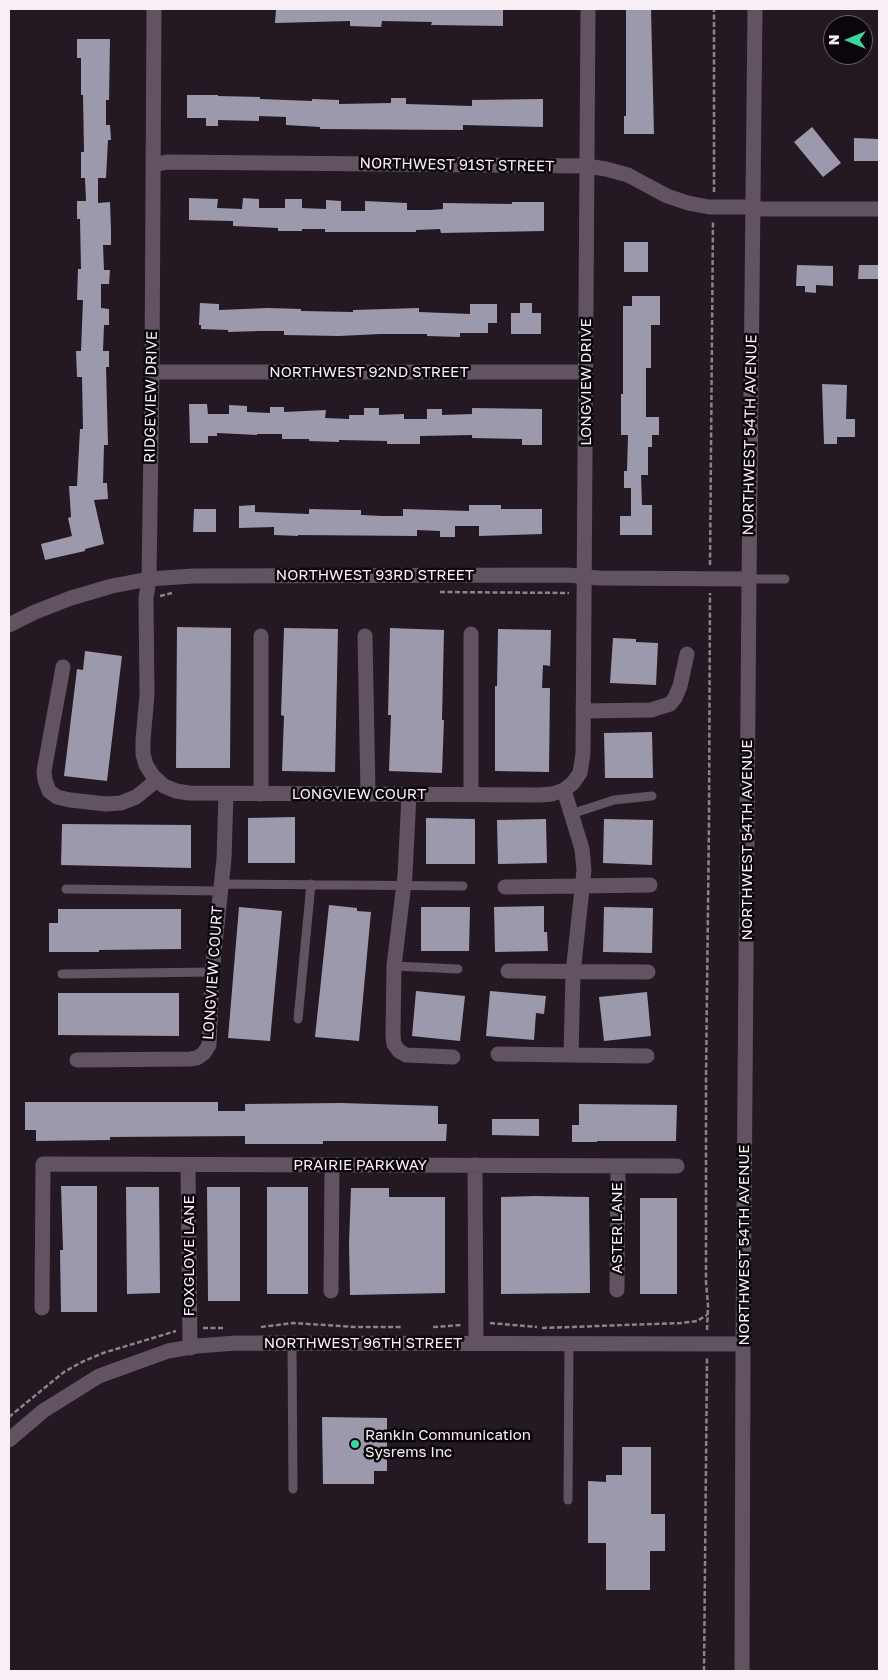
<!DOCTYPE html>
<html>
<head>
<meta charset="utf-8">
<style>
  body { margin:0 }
  #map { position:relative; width:888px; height:1680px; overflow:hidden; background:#241823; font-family:"Golos Text",sans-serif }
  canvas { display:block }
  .frame { position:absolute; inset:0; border:10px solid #f7eef6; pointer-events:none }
  .north { position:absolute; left:823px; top:15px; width:50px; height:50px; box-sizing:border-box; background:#0a060a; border:1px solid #696368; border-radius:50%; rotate:270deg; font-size:14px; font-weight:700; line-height:20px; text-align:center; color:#f7eef6 }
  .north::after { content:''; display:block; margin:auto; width:18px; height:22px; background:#3dd4a3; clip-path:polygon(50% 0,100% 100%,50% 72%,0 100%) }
</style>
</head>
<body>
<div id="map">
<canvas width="888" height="1680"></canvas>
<div class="frame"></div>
<div class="north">N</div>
</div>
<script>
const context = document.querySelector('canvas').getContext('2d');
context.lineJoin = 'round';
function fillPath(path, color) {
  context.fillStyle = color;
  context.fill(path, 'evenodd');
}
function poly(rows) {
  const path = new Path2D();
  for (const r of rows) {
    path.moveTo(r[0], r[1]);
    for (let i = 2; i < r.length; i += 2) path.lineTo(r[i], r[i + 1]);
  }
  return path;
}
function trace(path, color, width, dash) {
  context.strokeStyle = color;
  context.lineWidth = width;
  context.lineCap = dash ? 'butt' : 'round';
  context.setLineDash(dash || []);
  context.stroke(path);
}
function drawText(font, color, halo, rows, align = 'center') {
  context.font = font + ' "Golos Text",sans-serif';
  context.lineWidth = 5;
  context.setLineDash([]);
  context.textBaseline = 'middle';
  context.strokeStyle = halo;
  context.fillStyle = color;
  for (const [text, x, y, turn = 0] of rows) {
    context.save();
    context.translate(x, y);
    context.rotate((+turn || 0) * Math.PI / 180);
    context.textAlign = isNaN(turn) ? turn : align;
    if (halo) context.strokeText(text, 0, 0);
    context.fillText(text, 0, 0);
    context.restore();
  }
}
fillPath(poly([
  [276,9,503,9,503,26,431,25,432,22,382,21,381,27,350,26,350,21,275,23],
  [626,9,651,9,654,134,624,134,624,116,626,116],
  [77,39,110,39,109,100,106,100,106,125,110,125,111,140,108,140,106,178,98,178,98,203,110,202,111,229,111,245,103,245,104,270,110,270,109,284,101,284,101,308,109,309,109,325,104,325,103,351,109,351,109,367,106,367,108,445,104,445,103,483,107,483,108,499,94,500,104,544,85,549,85,551,45,560,41,544,72,536,68,518,71,517,69,486,77,486,80,429,83,429,82,377,77,377,76,351,81,351,83,300,77,300,78,269,81,269,80,219,77,219,77,201,86,201,85,178,81,178,81,152,84,152,83,95,81,95,81,58,77,58],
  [187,95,218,95,218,96,260,97,260,99,312,101,312,99,339,100,339,104,391,103,391,98,406,98,406,104,472,106,472,100,543,99,543,127,463,125,463,130,320,129,320,127,286,125,286,117,259,116,259,121,218,120,218,126,206,126,206,118,187,118],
  [812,127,841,163,823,177,794,142],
  [854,138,879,139,879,161,854,161],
  [189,198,218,199,217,208,242,209,243,198,259,199,259,208,285,208,285,199,302,199,302,208,326,209,326,200,341,201,341,211,365,211,365,201,407,203,407,210,431,210,443,209,443,203,512,204,512,202,544,202,544,231,441,233,440,229,416,230,416,232,325,232,325,229,302,229,302,231,278,231,278,228,233,226,233,221,189,220],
  [624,242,648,242,648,272,624,272],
  [797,265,833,266,833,286,816,285,816,293,805,292,805,286,796,286],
  [859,265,879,265,879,279,858,279],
  [632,296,660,296,660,325,651,325,651,368,646,368,646,417,659,417,659,435,652,435,652,447,648,447,648,475,641,475,642,505,652,505,652,535,620,535,620,516,631,516,631,488,624,488,624,471,627,471,628,435,621,435,621,394,623,394,623,306,632,306],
  [200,303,219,304,219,310,268,308,301,309,301,311,353,312,353,310,419,308,419,312,470,314,470,304,497,304,497,323,488,323,488,333,460,333,460,337,427,336,427,334,380,334,339,336,284,335,284,331,260,331,228,332,228,330,201,329,201,325,199,325],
  [520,303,532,303,532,313,541,313,541,334,511,334,511,313,520,313],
  [822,384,847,385,846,419,855,419,855,437,837,437,837,444,824,444],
  [189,404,207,404,208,414,229,414,229,405,247,406,247,412,270,413,270,407,284,407,284,412,326,410,325,418,349,419,349,415,364,415,364,408,379,408,379,415,404,414,404,419,427,419,427,409,442,409,442,415,472,414,472,408,542,409,542,445,522,445,522,439,472,438,472,435,420,436,420,444,387,444,387,441,339,440,339,442,309,441,309,439,282,439,282,434,257,434,257,435,217,433,217,436,208,436,208,443,190,443],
  [255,505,255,512,309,514,309,509,352,510,361,510,361,515,383,516,403,516,403,509,469,511,469,505,501,505,501,509,542,509,542,534,479,536,479,526,455,526,455,537,440,537,440,531,417,530,417,536,298,535,298,536,274,535,274,527,239,528,239,506],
  [194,509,216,509,216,532,193,532],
  [177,627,231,628,230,768,176,768],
  [284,628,338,629,335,772,282,771,284,716,281,715],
  [390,628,444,630,442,720,444,720,442,773,389,771,391,715,388,715],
  [498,629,551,630,550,666,543,665,542,688,550,688,549,772,495,771,495,686,497,686],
  [613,638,636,639,636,642,658,643,656,685,610,683],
  [85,651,122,656,107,781,64,776,77,669,83,670],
  [652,732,653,778,605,778,604,733],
  [295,817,295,863,248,863,248,818],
  [426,818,475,819,475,864,426,864],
  [546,819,547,863,498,864,497,820],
  [604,819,653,820,652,865,603,863],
  [62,824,191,825,191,868,61,865],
  [329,905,357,908,357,911,371,912,359,1041,315,1037],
  [544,906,544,932,547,932,548,951,495,952,494,907],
  [239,907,282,911,270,1041,228,1038],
  [421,907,470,907,469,951,421,951],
  [604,907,653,908,652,953,603,952],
  [58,909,181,909,181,949,99,950,99,952,49,952,49,923,58,923],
  [416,991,465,996,460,1041,412,1036],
  [490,991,546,996,544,1014,536,1013,534,1040,486,1036],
  [647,992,651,1036,604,1041,599,997],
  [58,993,179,993,179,1036,58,1035],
  [25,1102,218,1102,218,1111,245,1111,245,1104,341,1103,438,1106,438,1124,447,1124,446,1141,323,1141,323,1144,245,1144,245,1136,110,1137,110,1140,36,1141,36,1130,25,1130],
  [579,1104,677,1105,676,1141,597,1141,597,1142,572,1142,572,1125,579,1125],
  [492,1119,539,1119,539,1136,492,1135],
  [61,1186,97,1186,97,1312,61,1312,60,1250,63,1250],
  [126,1187,159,1187,160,1293,127,1294],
  [207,1187,240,1187,240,1301,208,1301],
  [267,1187,308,1187,308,1294,267,1294],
  [351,1188,389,1188,389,1197,445,1197,445,1293,350,1295,349,1244],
  [535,1196,589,1197,590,1293,501,1294,501,1197],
  [640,1198,677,1198,677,1294,640,1294],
  [322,1417,387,1418,387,1471,374,1471,374,1484,323,1484],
  [622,1447,651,1447,651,1514,665,1514,665,1551,650,1551,650,1590,606,1590,606,1543,588,1543,588,1481,606,1482,606,1475,622,1475]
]), '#9d99ac');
trace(poly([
  [714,192,714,9],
  [710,565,713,220],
  [440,592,569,593],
  [160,596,172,593],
  [490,1323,537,1327],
  [261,1327,293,1323,355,1327,402,1327],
  [433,1327,462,1325],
  [203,1328,223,1328],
  [542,1328,681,1323,697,1321,707,1315],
  [707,1330,708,1305,706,1282,706,1078,709,822,710,593],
  [9,1417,64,1372,82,1362,103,1353,176,1331],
  [704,1671,707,1358]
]), '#8c828b', 2.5, [5, 2.5]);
trace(poly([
  [749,579,785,579],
  [571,814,614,800,652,796],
  [221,884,463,886],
  [66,889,220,891],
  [394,966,458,969],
  [62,974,212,972],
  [298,1019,311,884],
  [292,1343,293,1489],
  [568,1500,569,1343]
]), '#615361', 9);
trace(poly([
  [154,9,152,372,149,579,146,598,147,695,143,740,143,754,146,765,153,776,164,786,176,791,189,793,540,795,552,794,564,790,573,783,580,773,583,754,588,9],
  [153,165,167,162,587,166,606,169,628,175,667,196,688,203,709,207,748,207,753,209,879,209],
  [152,372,586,372],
  [9,625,35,612,71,598,112,586,149,579,193,576,567,575,599,578,749,579],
  [471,634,471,794],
  [261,636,261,794],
  [365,636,368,794],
  [63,667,44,771,45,780,49,791,57,797,70,800,106,804,121,803,136,797,157,780],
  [583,711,651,710,670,704,675,698,680,686,687,654],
  [564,790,582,849,584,870,573,973,571,1055],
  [409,794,405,875,394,966,393,1036,394,1044,399,1051,406,1055,453,1057],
  [505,887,650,885],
  [508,971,648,972],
  [498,1054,647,1056],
  [77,1060,190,1059,197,1058,204,1053,209,1045,212,972,224,859,226,794],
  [188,1165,190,1348],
  [475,1165,476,1343],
  [617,1290,618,1166],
  [331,1291,332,1165],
  [42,1308,43,1164,677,1166],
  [9,1440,43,1411,99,1376,168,1351,197,1346,236,1343,743,1344]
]), '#615361', 15);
trace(poly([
  [742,1671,743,1344,749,579,755,9]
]), '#615361', 15);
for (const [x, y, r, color] of [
  [355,1444,5,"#3dd4a3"]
]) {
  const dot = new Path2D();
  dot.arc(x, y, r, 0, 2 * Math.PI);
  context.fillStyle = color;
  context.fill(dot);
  trace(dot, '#0a060a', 2);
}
drawText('15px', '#f7eef6', '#0a060a', [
  ["NORTHWEST 91ST STREET",457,165,1],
  ["NORTHWEST 92ND STREET",369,372],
  ["LONGVIEW DRIVE",586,382,-90],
  ["RIDGEVIEW DRIVE",151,397,-89],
  ["NORTHWEST 54TH AVENUE",750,435,-89],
  ["NORTHWEST 93RD STREET",375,575],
  ["LONGVIEW COURT",359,794],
  ["NORTHWEST 54TH AVENUE",747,840,-90],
  ["LONGVIEW COURT",213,973,-86],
  ["PRAIRIE PARKWAY",360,1165],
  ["ASTER LANE",617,1228,-90],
  ["NORTHWEST 54TH AVENUE",744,1245,-90],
  ["FOXGLOVE LANE",189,1256,-90],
  ["NORTHWEST 96TH STREET",363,1343]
]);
drawText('15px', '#f7eef6', '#0a060a', [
  ["Rankin Communication",365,1435],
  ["Sysrems Inc",365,1452]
], 'left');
</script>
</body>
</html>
